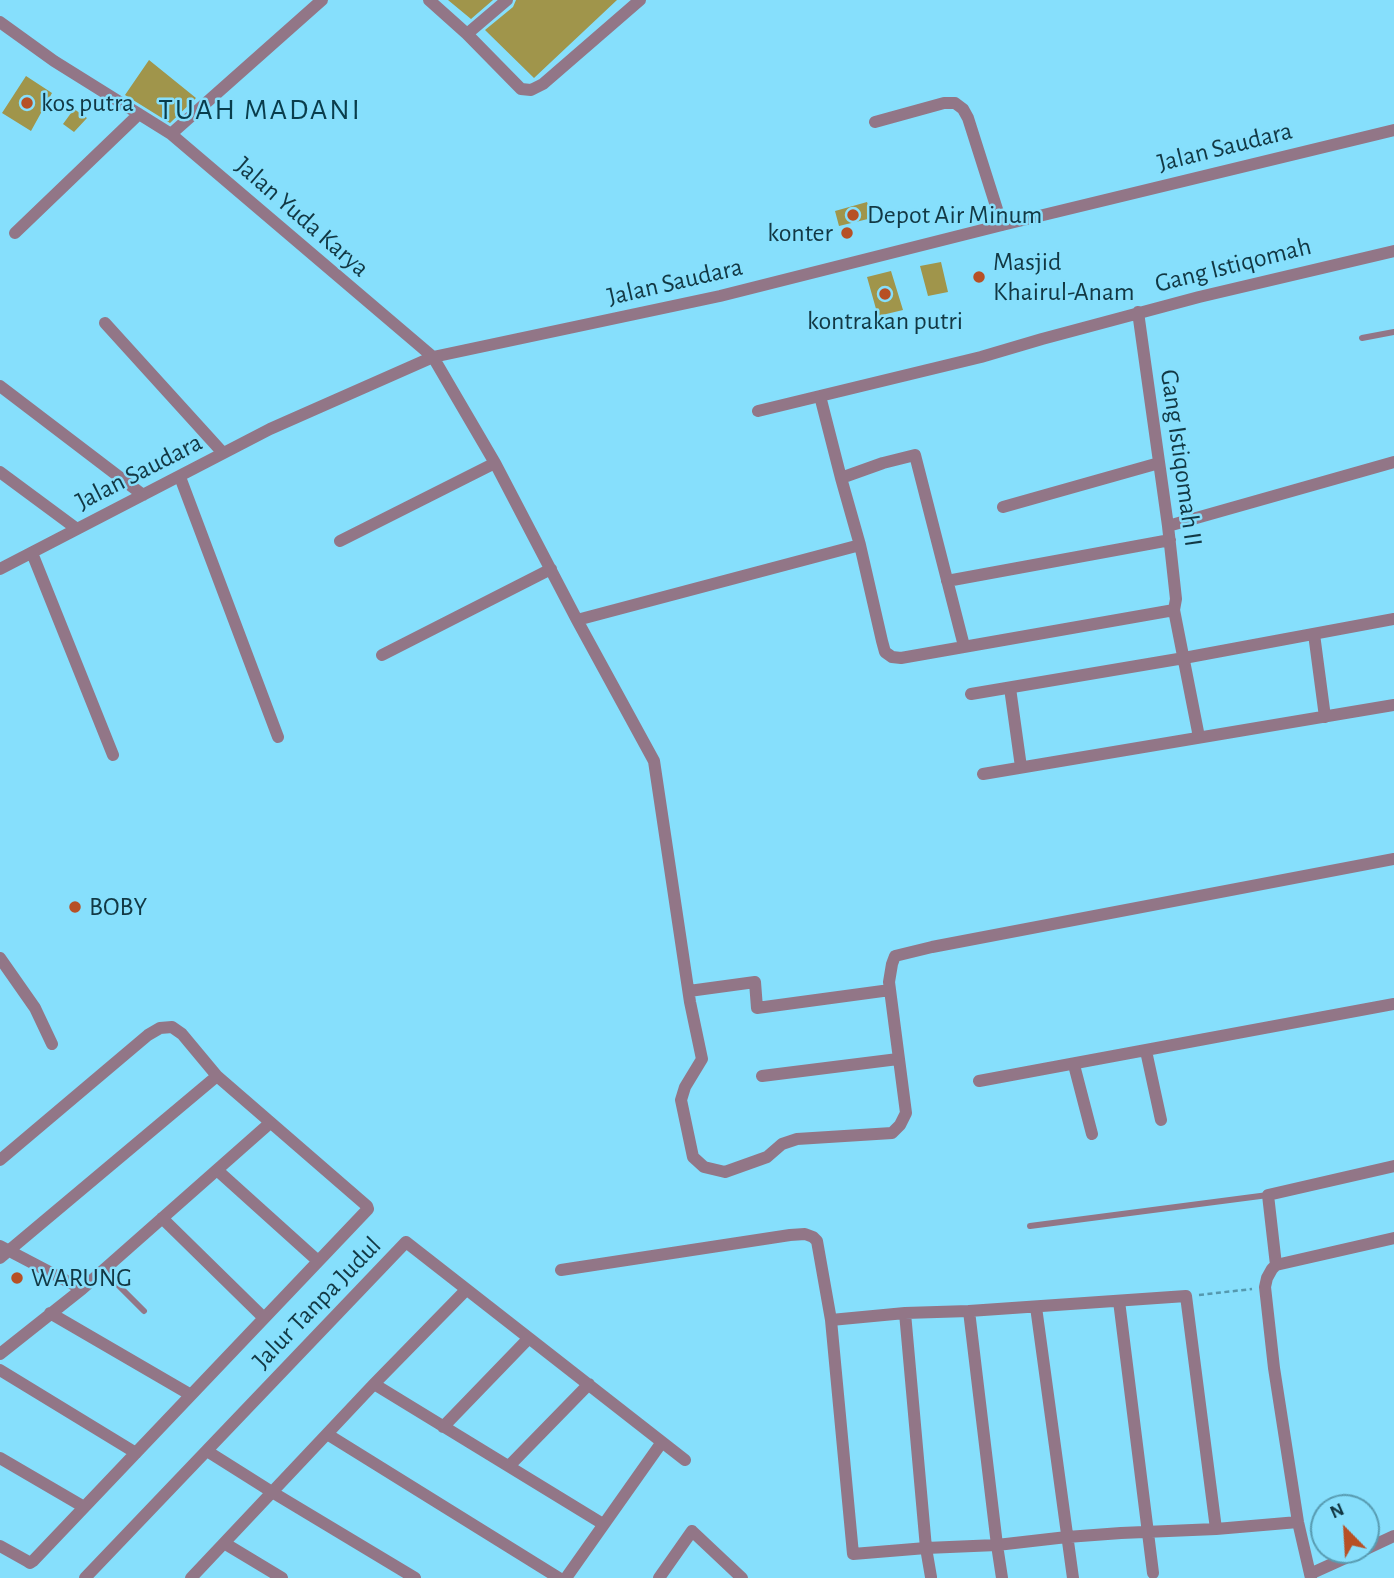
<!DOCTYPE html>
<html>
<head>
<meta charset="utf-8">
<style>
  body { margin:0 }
  #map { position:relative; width:1394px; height:1578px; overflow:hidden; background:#86dffc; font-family:"Alegreya Sans",sans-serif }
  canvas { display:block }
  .north { position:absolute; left:1310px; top:1494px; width:70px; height:70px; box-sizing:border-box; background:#86dffc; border:2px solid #589cb2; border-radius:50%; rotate:336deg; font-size:19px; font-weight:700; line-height:28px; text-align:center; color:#123844 }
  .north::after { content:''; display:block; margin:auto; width:24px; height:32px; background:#b75025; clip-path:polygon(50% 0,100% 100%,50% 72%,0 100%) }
</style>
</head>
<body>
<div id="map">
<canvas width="1394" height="1578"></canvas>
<div class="north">N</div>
</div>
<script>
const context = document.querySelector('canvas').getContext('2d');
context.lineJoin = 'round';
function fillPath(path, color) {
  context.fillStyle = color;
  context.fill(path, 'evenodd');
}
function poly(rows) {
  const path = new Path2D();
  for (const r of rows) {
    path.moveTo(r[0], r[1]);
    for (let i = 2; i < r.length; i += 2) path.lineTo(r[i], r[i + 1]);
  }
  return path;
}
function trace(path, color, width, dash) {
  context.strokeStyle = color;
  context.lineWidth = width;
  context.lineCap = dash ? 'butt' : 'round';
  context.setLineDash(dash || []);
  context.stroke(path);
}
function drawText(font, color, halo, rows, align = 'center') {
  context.font = font + ' "Alegreya Sans",sans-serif';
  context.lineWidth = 5;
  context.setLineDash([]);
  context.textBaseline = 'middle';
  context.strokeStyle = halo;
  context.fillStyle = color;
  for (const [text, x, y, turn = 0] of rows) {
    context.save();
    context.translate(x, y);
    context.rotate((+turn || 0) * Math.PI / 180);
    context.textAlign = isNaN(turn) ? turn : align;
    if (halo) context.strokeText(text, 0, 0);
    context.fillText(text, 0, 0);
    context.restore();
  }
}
fillPath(poly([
  [448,0,493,0,471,19],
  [516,0,617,0,534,78,485,30,513,7],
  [149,60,196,98,170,123,125,95],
  [26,76,52,93,31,131,2,113],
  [74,109,87,118,74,132,63,124],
  [867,202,872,218,839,226,835,211],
  [941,262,948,292,928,296,920,266],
  [891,271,903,310,878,316,867,277]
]), '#a0954b');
trace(poly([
  [1199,1295,1252,1289]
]), '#5599af', 2.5, [5, 3.5]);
trace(poly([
  [1362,338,1394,332],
  [1030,1226,1268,1195],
  [103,1270,144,1311]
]), '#927687', 6);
trace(poly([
  [429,0,467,34,521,89,531,90,543,84,640,0],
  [0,22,54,61,171,134,433,357,440,369,495,463,577,620,654,761,690,1002,702,1059,685,1087,681,1100,693,1157,704,1167,725,1172,767,1157,782,1144,797,1139,892,1133,900,1125,906,1113,889,982,892,964,895,956,932,947,1394,859],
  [467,34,507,0],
  [875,122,944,103,955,103,963,109,968,118,1002,225],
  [171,134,322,0],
  [15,233,139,114],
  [1138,312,1168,526,1176,599,1174,610,1199,737],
  [105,323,223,453],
  [0,386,143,495],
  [820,396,841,478],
  [758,411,981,357,1042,339,1199,297,1394,251],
  [0,472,77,529],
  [180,477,278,737],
  [1003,507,1159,463],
  [1168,526,1394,462],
  [340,541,495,463],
  [32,553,113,755],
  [0,569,270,429,433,357,720,296,1002,225,1394,130],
  [947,581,1170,540],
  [577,620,860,545],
  [1314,634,1325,717],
  [964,646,915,455,883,463,841,478,860,545,882,641,885,652,892,657,901,658,1174,610],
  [382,655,551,569],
  [1010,688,1021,767],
  [971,694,1184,658,1394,619],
  [983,774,1394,705],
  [0,958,35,1008,52,1044],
  [689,991,755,982,757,1008,890,990],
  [1146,1051,1161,1120],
  [1074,1065,1092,1134],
  [762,1076,898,1059],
  [979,1081,1394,1004],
  [0,1160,148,1035,160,1028,172,1027,182,1034,217,1076,367,1206,368,1209,33,1561,30,1563,27,1561,0,1546],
  [1394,1166,1268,1195,1276,1265,1394,1238],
  [217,1170,318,1261],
  [162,1218,264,1318],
  [0,1246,82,1289],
  [0,1258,217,1076],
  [1276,1265,1272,1269,1267,1278,1265,1287,1274,1368,1298,1522,1310,1574],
  [561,1270,790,1235,805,1234,813,1237,817,1241,831,1320],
  [1119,1301,1153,1573],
  [1036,1307,1073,1578],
  [969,1311,997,1545,1002,1578],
  [50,1313,191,1395],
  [905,1313,926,1548,931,1577],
  [0,1354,82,1289,270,1123],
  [0,1370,136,1453],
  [374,1384,603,1524],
  [443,1427,529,1338],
  [327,1434,559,1578],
  [207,1451,272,1492,415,1578],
  [0,1458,84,1507],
  [509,1466,589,1384],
  [1216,1529,1186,1296,969,1311,905,1313,831,1320,853,1554,926,1548,997,1545,1067,1537,1121,1533,1216,1529,1298,1522],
  [224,1543,282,1578],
  [1366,1549,1394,1536],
  [85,1578,406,1242,685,1460],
  [191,1578,374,1384,466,1290],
  [566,1578,662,1442],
  [659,1578,692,1531,742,1578],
  [1311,1578,1310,1574,1363,1550]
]), '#927687', 12);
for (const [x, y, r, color] of [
  [27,103,7,"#b75025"],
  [853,215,7,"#b75025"],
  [847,233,7,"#b75025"],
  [979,277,7,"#b75025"],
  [885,294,7,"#b75025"],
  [75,907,7,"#b75025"],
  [17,1278,7,"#b75025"]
]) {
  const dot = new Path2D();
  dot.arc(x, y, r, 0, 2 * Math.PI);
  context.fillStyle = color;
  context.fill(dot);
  trace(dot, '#86dffc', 2.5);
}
drawText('26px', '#123844', '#86dffc', [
  ["kos putra",41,103],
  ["Depot Air Minum",867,215],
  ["konter",833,233,"right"],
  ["Masjid",993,262],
  ["Khairul-Anam",993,292],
  ["kontrakan putri",885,321,"center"],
  ["BOBY",89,907],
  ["WARUNG",31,1278]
], 'left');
drawText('26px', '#123844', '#86dffc', [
  ["Jalan Saudara",1225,147,-14],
  ["Jalan Yuda Karya",302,217,41],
  ["Gang Istiqomah",1233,265,-14],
  ["Jalan Saudara",675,282,-13],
  ["Gang Istiqomah II",1181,458,82],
  ["Jalan Saudara",139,472,-27],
  ["Jalur Tanpa Judul",317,1303,-46]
]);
context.letterSpacing = '2px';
drawText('30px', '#093d4c', '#86dffc', [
  ["TUAH MADANI",260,110]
]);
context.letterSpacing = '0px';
</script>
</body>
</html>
